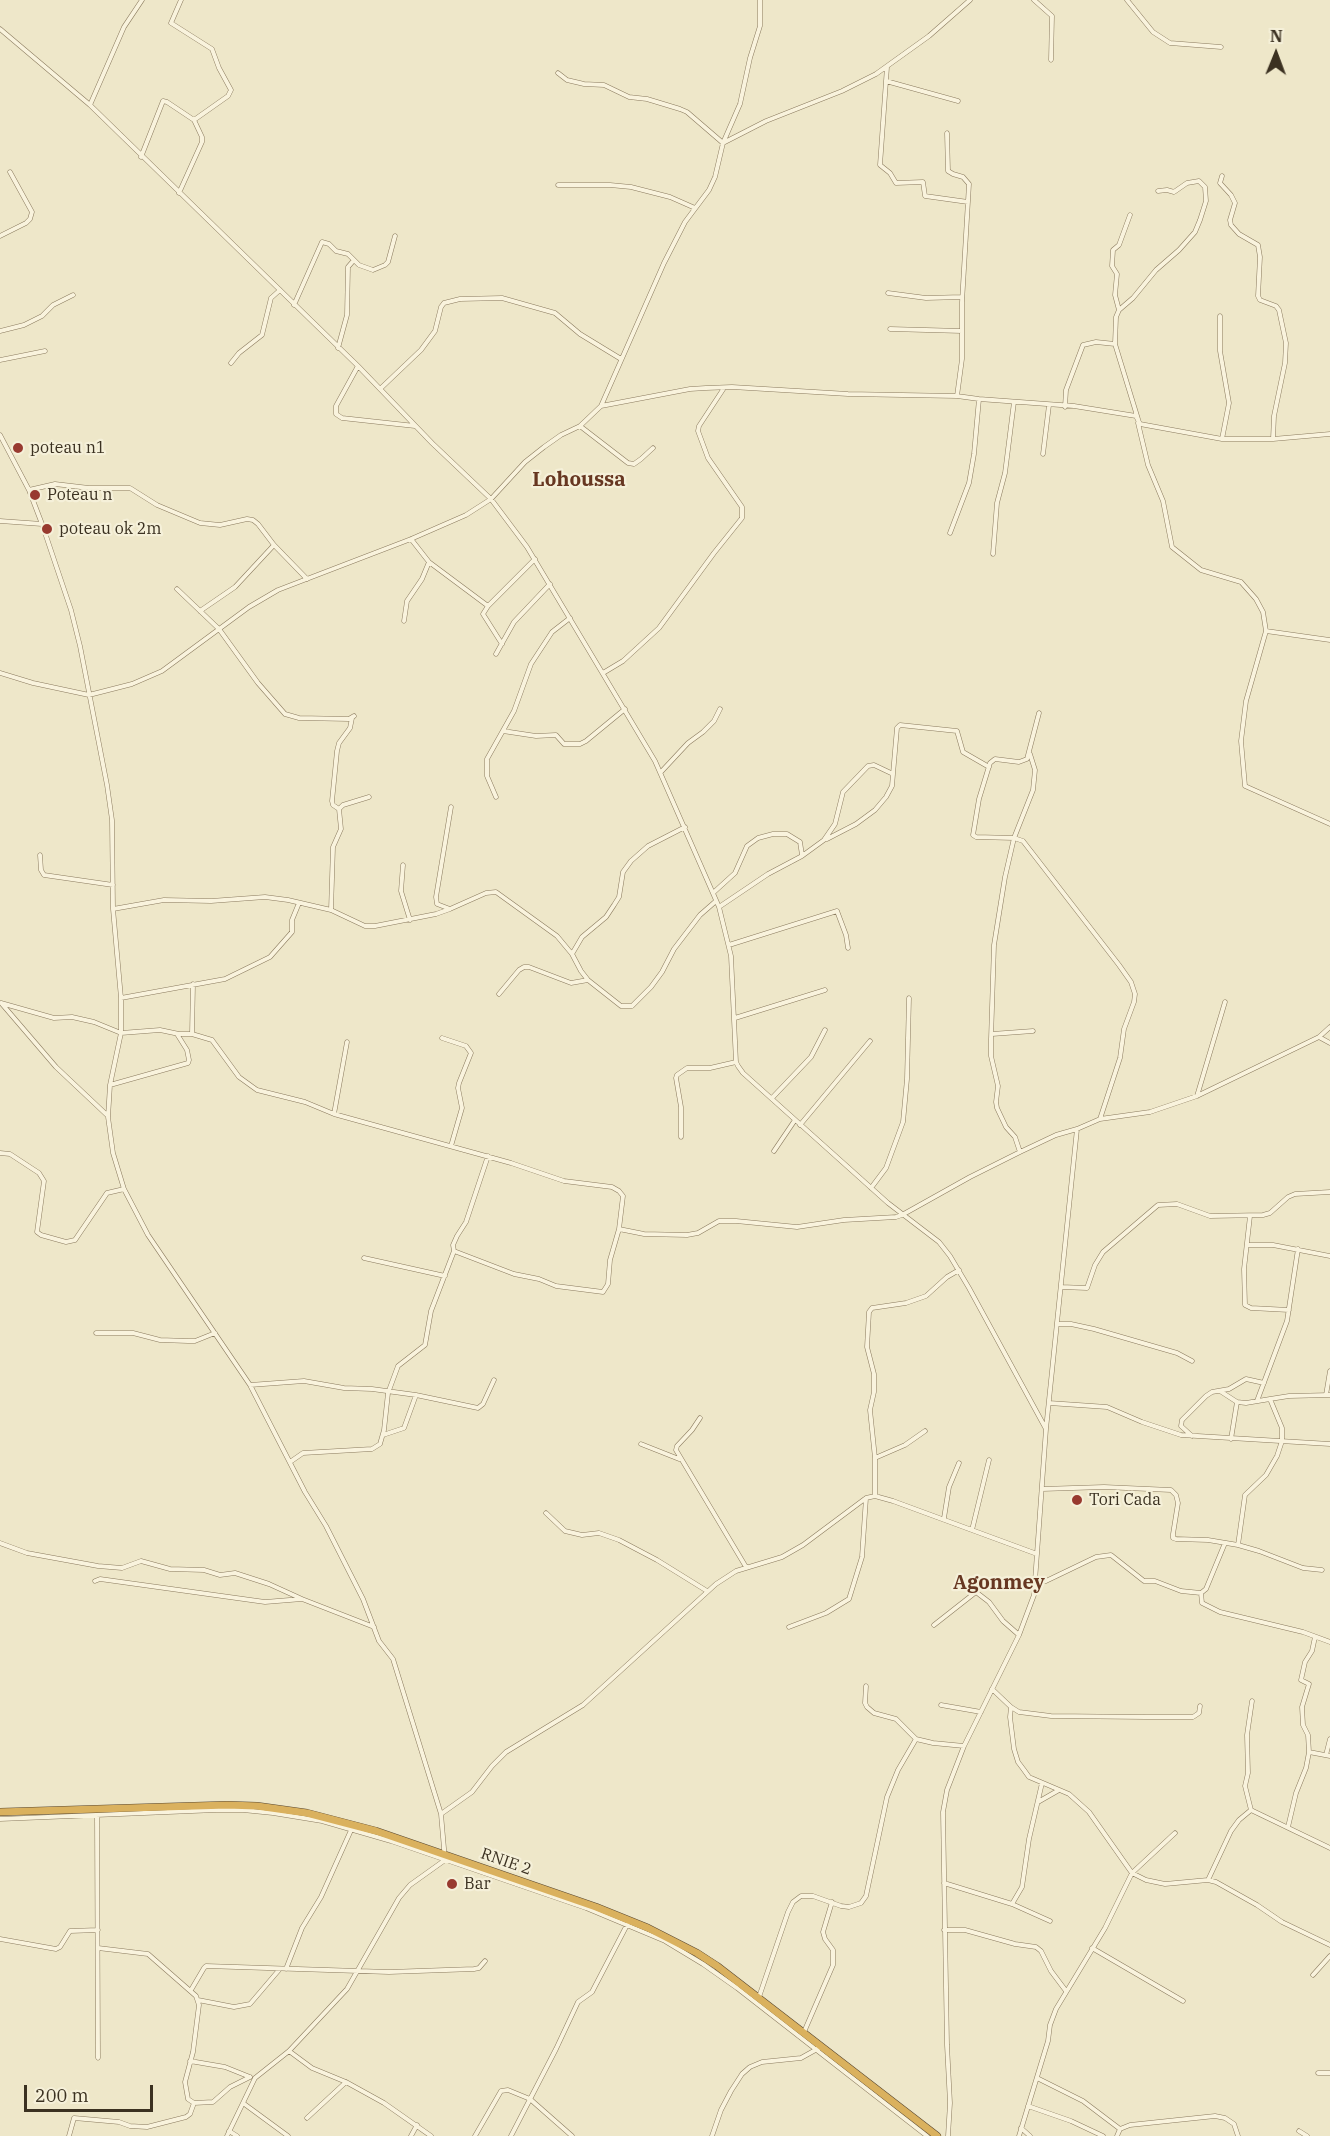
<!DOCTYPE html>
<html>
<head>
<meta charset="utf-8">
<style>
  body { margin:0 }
  #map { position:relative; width:1330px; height:2136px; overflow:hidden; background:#eee7c9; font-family:"IBM Plex Serif",serif }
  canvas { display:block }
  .north { position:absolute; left:1246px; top:24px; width:60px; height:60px; -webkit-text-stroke:4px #f5f0d9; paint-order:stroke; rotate:1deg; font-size:16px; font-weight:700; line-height:24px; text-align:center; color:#3b3121 }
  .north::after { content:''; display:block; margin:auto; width:21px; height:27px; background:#3b3121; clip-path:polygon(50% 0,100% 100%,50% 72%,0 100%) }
  .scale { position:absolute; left:24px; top:2085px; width:129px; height:27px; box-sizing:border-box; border:3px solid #3b3121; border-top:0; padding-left:8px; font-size:18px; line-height:21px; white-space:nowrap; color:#3b3121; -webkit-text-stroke:4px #f5f0d9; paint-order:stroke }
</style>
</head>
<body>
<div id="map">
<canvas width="1330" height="2136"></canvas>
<div class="north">N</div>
<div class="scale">200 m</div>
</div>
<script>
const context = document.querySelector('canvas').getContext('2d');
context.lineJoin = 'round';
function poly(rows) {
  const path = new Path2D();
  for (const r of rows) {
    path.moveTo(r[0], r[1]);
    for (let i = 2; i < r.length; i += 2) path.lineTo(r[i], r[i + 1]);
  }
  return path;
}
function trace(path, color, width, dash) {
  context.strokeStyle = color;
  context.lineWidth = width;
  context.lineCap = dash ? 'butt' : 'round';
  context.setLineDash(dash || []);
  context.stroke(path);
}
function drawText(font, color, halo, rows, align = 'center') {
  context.font = font + ' "IBM Plex Serif",serif';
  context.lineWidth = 4.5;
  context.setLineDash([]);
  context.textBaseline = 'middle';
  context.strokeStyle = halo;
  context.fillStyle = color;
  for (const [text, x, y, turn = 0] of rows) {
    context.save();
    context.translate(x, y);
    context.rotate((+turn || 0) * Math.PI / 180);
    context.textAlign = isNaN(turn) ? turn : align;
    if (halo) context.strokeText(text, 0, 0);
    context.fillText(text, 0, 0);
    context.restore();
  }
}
const street = poly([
  [181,0,171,23,212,49,219,68,231,90,228,96,194,120],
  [1034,0,1052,16,1051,60],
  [1127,0,1153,32,1170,43,1221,47],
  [0,29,90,105,358,366,432,443,491,499,527,547,655,761,719,907,731,956,736,1062,738,1066,743,1073,888,1203,939,1242,950,1256,969,1288,1046,1429,1034,1595,1019,1635,964,1746,947,1790,943,1812,947,2045,950,2103,948,2136],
  [887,67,880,165,890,173,896,183,923,182,925,196,968,202],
  [558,73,567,80,584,84,604,85,629,97,647,99,680,109,687,112,723,143,766,121,842,91,876,74,929,36,970,0],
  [886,81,958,101],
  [90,105,124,27,142,0],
  [947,133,948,171,953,174,963,177,969,184,962,302,962,359,957,396],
  [141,157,163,101,167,102,194,120,202,137,202,142,179,193],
  [1222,176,1220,183,1231,195,1235,203,1230,220,1231,225,1239,234,1258,245,1260,257,1258,296,1260,300,1276,306,1279,310,1286,343,1285,363,1274,416,1273,439],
  [558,185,610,185,631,187,670,197,695,208],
  [1130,215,1119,245,1113,250,1112,266,1117,274,1115,295,1119,310,1116,317,1115,344,1138,419],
  [0,236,26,223,30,219,32,212,10,172],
  [888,293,926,298,962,297],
  [294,305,322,242,329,244,336,251,348,254,359,265,373,270,385,265,388,262,395,236],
  [1119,310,1133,298,1156,270,1179,250,1195,232,1200,220,1206,201,1205,187,1199,181,1187,183,1174,192,1167,190,1158,191],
  [1220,316,1220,351,1229,403,1222,439],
  [890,329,962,331],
  [0,331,24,325,42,316,53,305,73,295],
  [338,348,347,315,348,267,354,260],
  [0,360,45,351],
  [231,363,239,353,262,335,271,298,280,290],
  [358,366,336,406,336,414,342,418,415,426],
  [380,389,421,350,435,331,441,307,444,303,460,299,502,298,555,313,580,334,621,359],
  [601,406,690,389,706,388,732,387,848,394,957,396,979,399,1074,406,1136,416,1140,424,1222,439,1273,439,1330,434],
  [1065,407,1066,390,1083,345,1096,342,1115,344],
  [1138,423,1148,465,1163,501,1172,547,1201,570,1241,582,1256,599,1263,612,1266,631,1246,701,1241,741,1245,786,1330,824],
  [580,426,628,463,634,464,641,459,653,448],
  [0,435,29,490,42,524,71,610,80,646,107,785,112,820,113,909,121,998,121,1033,110,1085,108,1117,113,1153,124,1189,148,1235,250,1385,305,1492,326,1526,363,1599,379,1641,393,1659,441,1814,445,1860,410,1885,399,1898,347,1989,289,2051,255,2078,227,2136],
  [1043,454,1049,405],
  [29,490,55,484,89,488,130,488,157,505,200,523,220,525,247,519,253,520,258,524,274,545,307,579],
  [0,521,42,524],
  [950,533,969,483,974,454,979,399],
  [411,539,429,562,488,606,535,559],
  [993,554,997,503,1005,473,1014,402],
  [177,589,219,629,258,683,285,714,299,718,349,719,354,716],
  [488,606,483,614,502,644],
  [200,611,235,587,274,545],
  [404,621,407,601,422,579,429,562],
  [1266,631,1330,640],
  [496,654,514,622,550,584],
  [0,673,33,683,89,695,132,684,162,671,249,607,278,590,411,539,466,515,491,499,525,462,544,447,561,435,580,426,601,406,664,263,685,222,709,190,715,177,723,143,740,104,750,58,760,26,760,0],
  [603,673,623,661,659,628,714,553,742,518,742,507,708,458,698,431,699,426,724,388],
  [1039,713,1027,759,1019,762,995,759,990,763,979,799,973,835,976,837,1014,838,1023,841,1119,965,1131,982,1135,994,1134,1002,1124,1029,1120,1058,1100,1119],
  [503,731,536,736,556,735,564,744,580,744,586,741,625,709],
  [661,772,688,743,703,732,714,721,720,709],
  [496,797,487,776,487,759,514,711,531,664,552,632,570,618],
  [451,807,436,897,437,904,450,909,486,893,496,892,557,936,572,954],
  [339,809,333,805,332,801,337,751,339,743,350,728,352,718],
  [685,827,648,846,631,861,623,872,619,897,614,905,606,917,582,937,572,954,581,971,588,980,621,1006,632,1006,651,987,662,972,674,949,700,915,716,901],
  [827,839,856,824,875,810,886,797,892,786,893,774],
  [40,855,41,870,44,875,113,885],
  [403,865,401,891,410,920],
  [713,893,735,873,747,846,758,838,773,834,787,834,800,842,802,855],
  [719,907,768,874,802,856,824,840,835,824,843,792,868,766,874,765,893,774,897,728,900,725,957,731,963,752,989,767],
  [113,909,164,900,211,901,265,897,288,900,331,910,365,926,375,926,436,914,450,909],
  [331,910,333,847,341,829,339,809,343,805,369,797],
  [729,945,837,911,846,935,848,948],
  [499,994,519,970,524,967,529,967,571,983,588,980],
  [121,998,225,979,270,957,292,932,292,920,299,903],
  [1,1003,54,1018,72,1017,94,1022,121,1033,160,1030,179,1034,192,1034,212,1040,239,1077,257,1090,305,1102,334,1114,511,1163,564,1181,612,1187,619,1191,623,1196,619,1229,610,1260,608,1284,603,1292,556,1286,539,1279,514,1274,454,1251],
  [2,1004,56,1067,108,1116],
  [735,1018,825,990],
  [192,1034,193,984],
  [992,1034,1033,1031],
  [1319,1037,1330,1043],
  [442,1038,466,1046,471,1053,459,1083,458,1088,462,1108,451,1146],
  [110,1085,188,1063,189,1060,187,1050,177,1034],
  [1197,1096,1225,1002],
  [772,1098,811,1057,825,1030],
  [334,1114,347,1042],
  [800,1125,870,1041],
  [681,1137,681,1107,676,1078,677,1075,687,1068,710,1068,736,1062],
  [774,1151,795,1120],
  [1020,1152,1015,1137,1006,1127,997,1108,996,1102,998,1086,991,1056,991,1039,994,945,1005,877,1014,838,1033,790,1035,770,1030,754],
  [0,1153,10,1154,39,1173,44,1181,37,1232,41,1235,66,1242,75,1240,107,1193,124,1189],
  [871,1188,886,1168,903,1122,907,1079,909,998],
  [1250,1216,1244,1269,1245,1305,1251,1308,1289,1310],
  [619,1229,644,1234,687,1235,698,1233,719,1221,736,1221,797,1227,844,1220,896,1217,902,1215,970,1177,1020,1152,1056,1135,1077,1129],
  [1247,1245,1273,1245,1330,1256],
  [364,1258,445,1276],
  [1061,1287,1087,1288,1095,1265,1103,1252,1158,1205,1177,1204,1210,1216,1263,1215,1270,1213,1288,1197,1295,1194,1330,1192],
  [1057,1324,1071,1324,1094,1329,1177,1353,1192,1361],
  [96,1333,133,1333,160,1340,188,1341,195,1341,215,1333],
  [250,1385,304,1381,344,1388,372,1389,416,1395,478,1408,483,1404,494,1380],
  [1220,1391,1237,1402,1246,1403,1270,1399],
  [1326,1395,1330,1371],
  [1257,1401,1287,1321,1298,1249],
  [1049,1403,1107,1407,1142,1422,1181,1435,1330,1444],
  [700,1418,692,1430,677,1446,676,1450,746,1567],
  [1046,1429,1077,1129,1100,1119,1150,1112,1197,1096,1319,1037,1330,1027],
  [383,1435,404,1428,416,1395],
  [1192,1436,1181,1426,1182,1420,1206,1396,1212,1392,1229,1389,1246,1379,1264,1383],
  [1231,1439,1237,1402],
  [641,1444,679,1459],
  [875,1458,905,1445,925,1431],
  [290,1462,303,1453,372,1449,380,1444,384,1430,388,1393,398,1366,425,1345,431,1311,454,1251,453,1245,457,1236,466,1222,488,1156],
  [1042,1489,1104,1487,1171,1490,1176,1495,1178,1503,1173,1534,1173,1538,1176,1539,1208,1540,1238,1545,1259,1551,1303,1568,1322,1570],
  [875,1496,875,1458,870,1410,874,1392,874,1374,867,1347,869,1312,872,1308,906,1303,926,1296,947,1277,959,1270],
  [546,1513,565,1531,582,1535,599,1533,619,1540,657,1560,707,1591],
  [944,1518,949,1487,959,1463],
  [972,1530,989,1460],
  [0,1543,27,1553,98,1566,122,1568,141,1561,170,1569,204,1570,220,1575,235,1573,269,1584,302,1599],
  [1238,1545,1245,1495,1266,1475,1277,1456,1282,1441,1282,1428,1270,1399,1289,1396,1330,1395],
  [1035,1579,1046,1581,1096,1557,1111,1555,1144,1581,1155,1581,1181,1591,1201,1593,1206,1589,1225,1543],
  [95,1581,100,1579,265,1602,302,1599,374,1627],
  [1201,1593,1202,1603,1220,1612,1303,1632,1330,1642],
  [934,1625,976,1592,989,1602,1003,1621,1019,1635],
  [789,1627,826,1613,849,1599,862,1557,866,1498],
  [866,1686,865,1703,867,1707,874,1713,896,1719,916,1739,933,1743,964,1746],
  [992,1689,1011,1707,1010,1717,1014,1749,1018,1762,1024,1770,1029,1777,1069,1794,1089,1812,1132,1873,1146,1880,1165,1884,1208,1880,1216,1882,1257,1905,1282,1922,1330,1945],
  [941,1705,981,1712],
  [1011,1707,1019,1712,1051,1716,1146,1717,1193,1717,1199,1713,1200,1706],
  [1309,1752,1308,1735,1303,1725,1302,1707,1309,1684,1301,1680,1305,1662,1312,1651,1315,1637],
  [1326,1755,1330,1739],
  [1038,1802,1059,1790],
  [1251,1810,1245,1786,1248,1773,1247,1735,1252,1701],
  [441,1814,472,1792,492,1766,506,1752,583,1705,716,1584,736,1571,782,1557,803,1545,866,1498,875,1496,893,1501,1037,1554],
  [97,1815,98,2058],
  [0,1819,216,1810,243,1810,273,1813,322,1821,391,1841,586,1908,665,1941,703,1964,737,1988,927,2136],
  [1288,1827,1296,1793,1306,1768,1309,1752,1330,1756],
  [1208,1880,1231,1831,1239,1820,1251,1810,1330,1848],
  [944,1883,1012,1904,1050,1921],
  [1012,1904,1022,1887,1029,1839,1042,1783],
  [944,1930,965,1930,1015,1944,1036,1947,1041,1951,1051,1971,1066,1991],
  [0,1939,56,1949,60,1947,70,1931,98,1930],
  [98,1948,148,1954,196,1996,199,2005,193,2052,185,2082,188,2099,194,2103,213,2102,230,2087,250,2077],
  [1092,1948,1183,2001],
  [286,1969,302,1928,321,1897,352,1828],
  [1313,1975,1330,1956],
  [191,1990,204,1968,206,1966,389,1972,474,1969,479,1968,485,1961],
  [759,1997,788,1912,793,1902,801,1896,813,1896,841,1906,849,1907,861,1903,866,1896,887,1797,898,1770,916,1739],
  [198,2000,234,2007,250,2004,279,1970],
  [804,2032,833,1965,833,1950,825,1939,823,1932,832,1902],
  [289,2051,312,2068,346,2082,384,2103,431,2136],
  [190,2061,225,2067,250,2077],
  [1318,2073,1330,2073],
  [1037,2078,1083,2101,1120,2129],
  [243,2103,288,2136],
  [1028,2106,1071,2121,1103,2136],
  [307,2118,346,2082],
  [1021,2128,1030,2136],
  [229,2131,237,2136],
  [1299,2131,1307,2136],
  [69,2136,74,2118,119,2122,130,2126,147,2127,186,2117,190,2114,194,2103],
  [411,2136,417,2125],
  [475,2136,501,2091,508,2090,530,2099,572,2136],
  [511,2136,556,2049,578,2002,592,1992,628,1923],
  [712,2136,721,2110,731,2091,742,2074,750,2067,762,2062,801,2058,819,2048],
  [1019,2136,1048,2041,1050,2025,1056,2009,1105,1928,1132,1873,1175,1833],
  [1117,2136,1120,2129,1130,2125,1215,2116,1225,2118,1234,2124,1238,2136]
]);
const highway = poly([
  [0,1812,227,1805,257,1806,307,1813,376,1831,596,1907,648,1928,697,1953,717,1966,937,2136]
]);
trace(street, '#8a7a5e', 5);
trace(highway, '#594832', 8);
trace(street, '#f9f3dd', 4);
trace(highway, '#dab15e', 7);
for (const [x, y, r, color] of [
  [18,448,6,"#983a2f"],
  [35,495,6,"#983a2f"],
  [47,529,6,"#983a2f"],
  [1077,1500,6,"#983a2f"],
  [452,1884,6,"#983a2f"]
]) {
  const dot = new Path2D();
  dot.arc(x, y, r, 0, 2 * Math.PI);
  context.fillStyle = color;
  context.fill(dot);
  trace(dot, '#f5f0d9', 2);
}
drawText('16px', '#3b3121', '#f5f0d9', [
  ["poteau n1",30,448],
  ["Poteau n",47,495],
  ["poteau ok 2m",59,529],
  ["Tori Cada",1089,1500],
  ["Bar",464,1884]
], 'left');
drawText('16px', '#3b3121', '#f5f0d9', [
  ["RNIE 2",506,1862,19]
]);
drawText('bold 20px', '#673721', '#f5f0d9', [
  ["Lohoussa",579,480],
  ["Agonmey",999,1583]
]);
</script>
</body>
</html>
